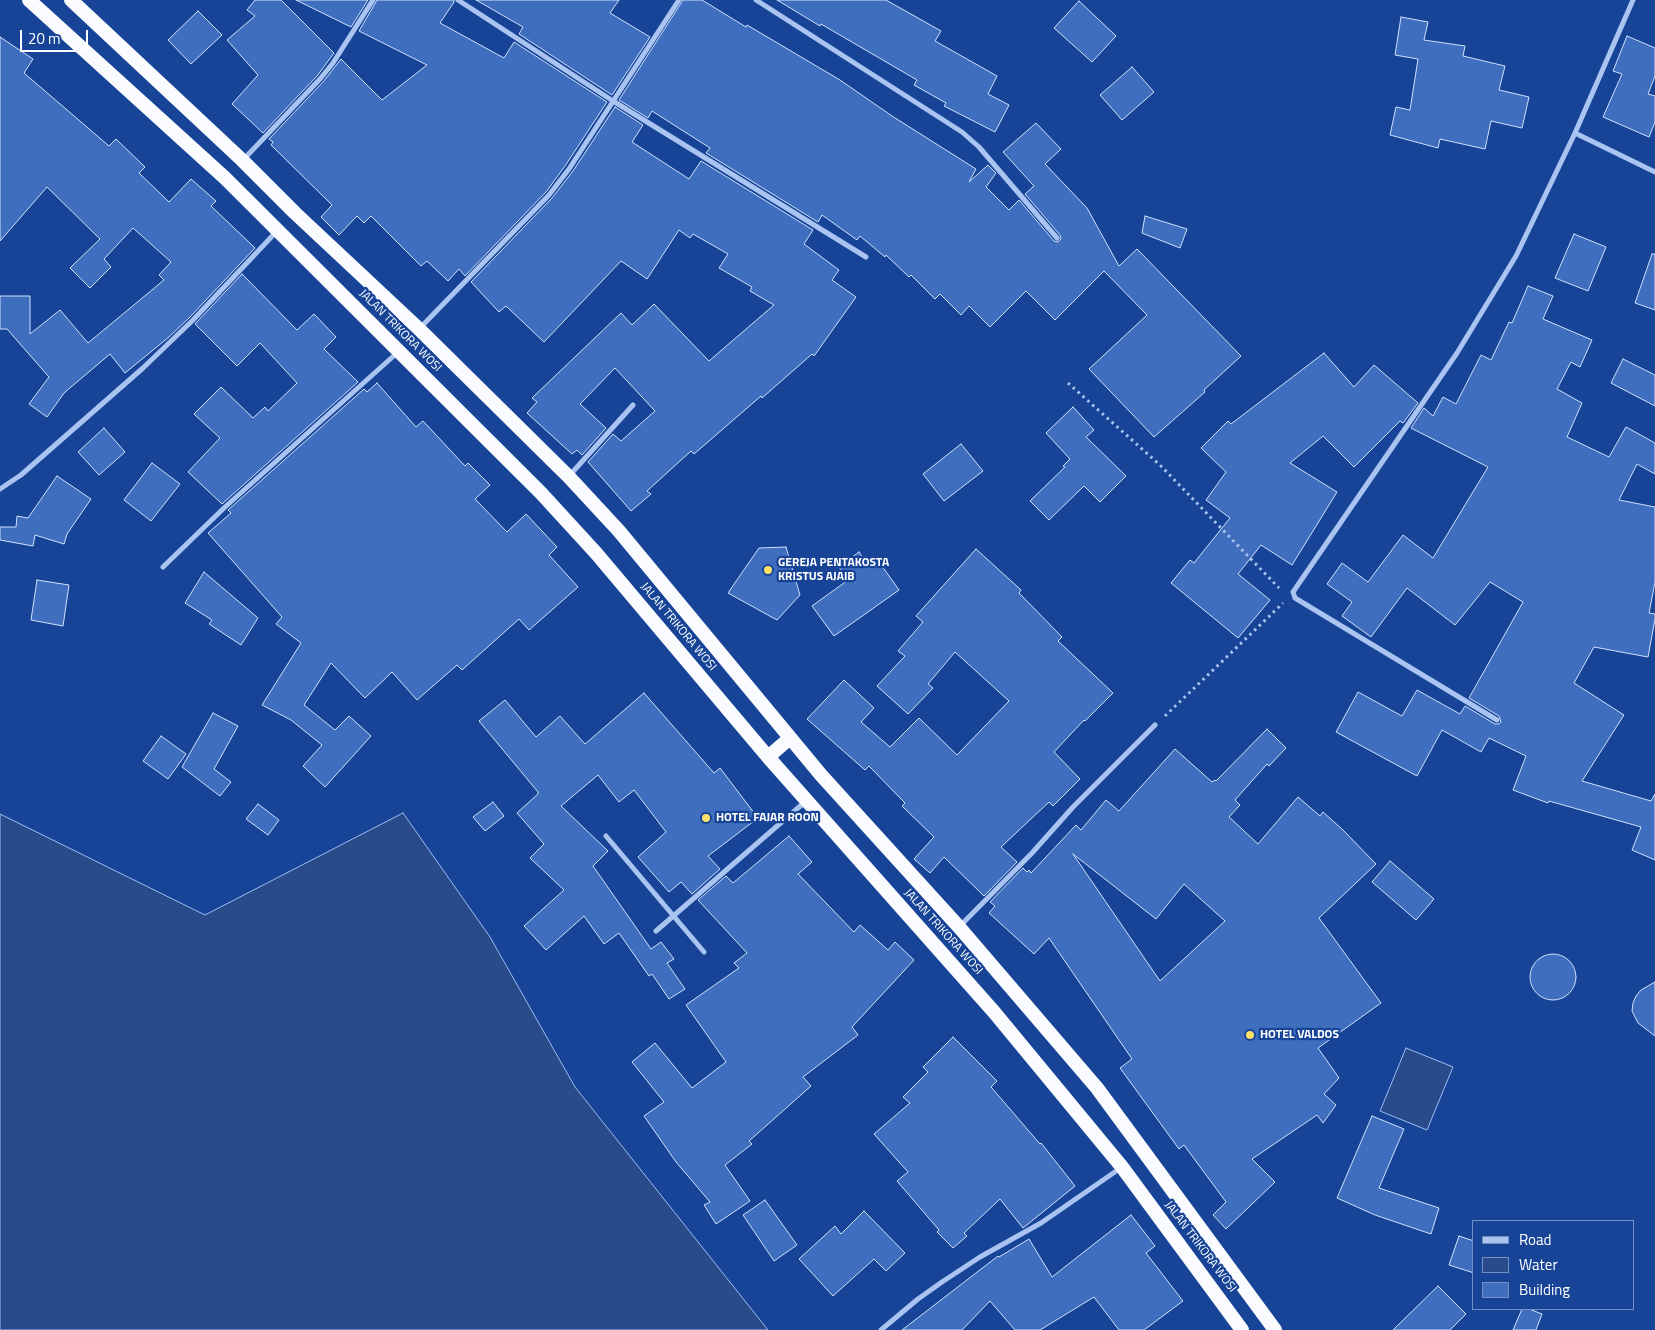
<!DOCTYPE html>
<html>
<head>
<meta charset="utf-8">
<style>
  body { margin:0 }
  #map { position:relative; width:1655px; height:1330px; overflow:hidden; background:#174497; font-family:"Titillium Web",sans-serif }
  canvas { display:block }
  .legend { position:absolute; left:1472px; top:1220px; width:162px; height:90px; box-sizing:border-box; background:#174497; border:1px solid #748fc1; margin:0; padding:6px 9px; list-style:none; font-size:15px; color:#fff }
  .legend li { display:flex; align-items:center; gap:10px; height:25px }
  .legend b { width:25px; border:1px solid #748fc1 }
  .scale { position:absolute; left:20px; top:30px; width:68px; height:22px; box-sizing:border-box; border:2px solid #fff; border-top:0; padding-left:6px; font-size:15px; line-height:18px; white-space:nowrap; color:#fff; -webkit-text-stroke:4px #174497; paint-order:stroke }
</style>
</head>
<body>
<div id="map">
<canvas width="1655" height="1330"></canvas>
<ul class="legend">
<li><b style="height:6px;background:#a9c4f1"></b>Road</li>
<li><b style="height:14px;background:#2a4b89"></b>Water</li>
<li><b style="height:14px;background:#3f6ebe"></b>Building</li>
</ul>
<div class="scale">20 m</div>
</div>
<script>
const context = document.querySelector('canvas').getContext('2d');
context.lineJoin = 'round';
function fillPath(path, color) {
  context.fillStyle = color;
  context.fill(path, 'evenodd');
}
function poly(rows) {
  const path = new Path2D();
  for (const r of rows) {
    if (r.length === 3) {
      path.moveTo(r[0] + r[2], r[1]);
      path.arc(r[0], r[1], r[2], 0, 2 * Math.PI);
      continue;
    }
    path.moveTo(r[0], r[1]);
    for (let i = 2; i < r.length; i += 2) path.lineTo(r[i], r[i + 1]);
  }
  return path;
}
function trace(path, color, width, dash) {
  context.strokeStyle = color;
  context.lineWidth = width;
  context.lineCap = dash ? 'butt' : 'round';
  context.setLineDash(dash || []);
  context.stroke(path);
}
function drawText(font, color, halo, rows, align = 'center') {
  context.font = font + ' "Titillium Web",sans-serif';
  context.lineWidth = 4.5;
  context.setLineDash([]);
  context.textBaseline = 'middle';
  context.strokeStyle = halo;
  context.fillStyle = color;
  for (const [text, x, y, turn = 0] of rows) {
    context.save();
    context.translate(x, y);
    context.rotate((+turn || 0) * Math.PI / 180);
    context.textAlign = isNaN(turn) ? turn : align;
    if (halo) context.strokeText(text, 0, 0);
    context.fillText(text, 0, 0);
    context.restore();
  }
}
const water = poly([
  [403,813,490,937,575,1087,768,1330,0,1330,0,814,205,915,403,813],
  [1406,1048,1453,1067,1427,1130,1380,1111,1406,1048]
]);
fillPath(water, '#2a4b89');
trace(water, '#9cbdf4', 1);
const building = poly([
  [255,0,281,0,334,53,317,76,263,133,232,104,258,75,227,40,255,16,247,10,255,0],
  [296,0,368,0,351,27,296,0],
  [377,0,454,0,454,2,440,23,504,58,514,42,607,102,565,166,546,192,465,276,459,269,448,281,427,261,421,266,371,216,364,223,357,216,339,235,321,217,332,205,271,145,273,142,269,139,323,82,341,59,382,100,427,65,359,31,377,0],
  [476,0,619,0,610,13,650,37,612,95,519,34,523,27,476,0],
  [683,0,702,0,746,27,747,25,840,80,892,116,976,169,969,182,988,165,996,173,986,187,1009,210,1019,200,1054,241,1058,242,1061,239,1060,235,1025,194,1034,186,1003,152,1036,123,1061,149,1045,164,1087,208,1119,266,1137,249,1241,356,1204,390,1205,392,1154,437,1089,369,1147,315,1104,271,1055,320,1026,291,990,327,969,306,961,315,940,294,935,299,911,275,909,277,886,255,885,257,860,236,857,240,822,215,818,222,706,153,710,148,652,111,648,118,619,100,683,0],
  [777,0,886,0,941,31,935,41,997,76,988,94,1009,105,995,132,944,106,946,103,914,85,917,80,821,24,820,26,777,0],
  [1079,1,1116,36,1092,62,1054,28,1079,1],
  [198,11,222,35,191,64,168,40,198,11],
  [1401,17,1428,22,1424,40,1465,46,1463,56,1505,66,1499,90,1529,97,1522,128,1491,121,1485,149,1440,139,1438,148,1390,135,1396,107,1410,110,1418,59,1395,55,1401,17],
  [1627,36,1655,48,1655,76,1648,94,1655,96,1655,122,1649,137,1603,117,1622,74,1613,71,1627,36],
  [0,37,33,59,24,73,109,146,116,139,145,167,139,173,169,202,191,179,216,201,211,206,255,248,190,317,169,337,125,373,110,354,64,393,47,417,29,404,49,377,7,329,0,329,0,296,30,296,30,334,60,310,88,343,164,280,159,275,171,262,133,228,104,259,111,267,90,288,70,268,100,239,47,187,0,241,0,37],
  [1132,67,1154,92,1122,120,1100,95,1132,67],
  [615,107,643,125,632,142,689,179,701,161,813,230,804,244,839,270,832,280,856,297,814,356,812,354,762,398,761,396,694,454,691,451,647,491,651,494,631,511,588,462,613,434,621,441,655,411,615,368,580,404,606,428,582,455,577,450,572,454,527,413,537,402,532,398,621,313,632,325,654,304,709,361,774,305,750,291,752,287,719,268,728,254,693,234,690,238,679,230,647,279,621,261,544,342,506,306,499,312,471,282,552,198,573,171,615,107],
  [1145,216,1187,229,1180,248,1142,233,1145,216],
  [1574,234,1606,247,1588,291,1555,278,1574,234],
  [1652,254,1655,254,1655,310,1635,303,1652,254],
  [242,274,297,330,314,314,336,337,324,349,358,382,222,504,188,472,220,438,194,414,221,387,253,418,265,407,268,411,297,383,260,343,237,366,195,324,242,274],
  [1528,286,1553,296,1543,319,1592,340,1580,367,1571,362,1557,389,1582,403,1567,437,1609,457,1626,427,1655,443,1655,474,1637,464,1619,500,1655,507,1655,582,1649,613,1655,614,1655,619,1648,657,1594,647,1574,683,1624,715,1582,781,1651,801,1655,794,1655,860,1632,850,1641,827,1549,801,1548,803,1513,790,1526,756,1489,738,1481,752,1442,730,1417,776,1336,732,1358,692,1402,716,1417,690,1460,714,1465,706,1495,724,1499,724,1501,722,1499,716,1469,698,1523,602,1490,582,1455,625,1407,588,1371,637,1342,616,1352,602,1327,584,1342,563,1368,582,1403,535,1433,558,1488,467,1411,428,1424,408,1433,416,1443,397,1456,404,1481,355,1491,360,1509,322,1512,323,1528,286],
  [1324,353,1354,387,1374,365,1418,403,1403,423,1400,421,1354,467,1323,436,1290,463,1337,492,1292,565,1261,545,1238,574,1270,600,1238,638,1171,583,1190,560,1194,563,1230,518,1206,500,1226,472,1201,448,1228,421,1231,424,1324,353],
  [1623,359,1655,375,1655,406,1611,383,1623,359],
  [377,383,416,427,423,421,465,466,468,463,490,485,475,499,507,532,526,514,557,547,549,555,578,587,529,630,519,619,462,670,457,665,417,700,392,672,365,698,331,663,304,705,335,730,349,716,371,736,325,787,303,766,322,745,291,720,262,705,301,643,276,624,282,617,208,533,231,513,228,510,364,389,367,392,377,383],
  [1073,407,1094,430,1086,437,1126,476,1100,502,1084,486,1049,520,1030,501,1065,467,1063,466,1070,459,1046,433,1073,407],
  [104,428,125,452,99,475,78,452,104,428],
  [961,444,983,471,944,501,923,474,961,444],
  [152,463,180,484,151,521,124,500,152,463],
  [57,476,91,499,67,534,64,544,35,535,33,546,0,540,0,527,16,527,17,516,28,518,57,476],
  [786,547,800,595,777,620,728,593,759,548,786,547],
  [976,549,1021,590,1019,593,1062,637,1058,641,1113,693,1085,721,1084,720,1054,752,1080,779,1053,806,1049,802,1001,847,1017,862,984,896,944,857,930,873,914,859,934,837,902,806,905,803,869,766,865,770,807,719,844,680,874,708,861,722,890,747,919,718,957,755,1009,701,955,652,928,684,933,688,908,714,877,686,905,656,898,651,923,622,916,616,976,549],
  [859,552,868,565,877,559,899,590,834,636,812,606,848,580,839,567,859,552],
  [204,572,258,618,241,645,209,624,212,620,185,603,204,572],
  [37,580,69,585,63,626,31,620,37,580],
  [644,693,714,773,720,768,758,818,708,856,720,869,692,894,681,882,669,892,638,857,666,832,634,790,619,802,598,775,561,806,608,851,593,866,651,949,661,942,674,959,667,963,685,989,669,999,652,974,649,976,619,933,604,944,584,916,546,950,524,926,564,890,530,858,544,844,517,813,538,794,538,792,479,721,505,700,536,737,560,716,585,744,644,693],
  [213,713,238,726,214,769,231,782,220,796,182,767,213,713],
  [1267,729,1286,748,1269,766,1267,764,1235,800,1240,805,1229,817,1258,844,1298,797,1320,816,1323,812,1343,830,1376,864,1319,918,1381,1003,1318,1048,1339,1078,1324,1094,1336,1105,1323,1123,1317,1115,1252,1159,1275,1182,1226,1229,1213,1215,1226,1202,1184,1145,1179,1149,1120,1068,1132,1059,1049,938,1034,954,989,913,995,906,990,902,1023,868,1027,872,1029,870,1031,873,1076,825,1081,830,1106,800,1119,811,1175,749,1212,782,1215,780,1216,781,1267,729],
  [1073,854,1156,919,1184,884,1225,921,1160,981,1073,854],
  [161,736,186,754,168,779,143,761,161,736],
  [493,802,504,816,485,831,473,817,493,802],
  [258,804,279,820,268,835,246,819,258,804],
  [789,836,812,862,798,874,854,932,860,925,888,950,895,942,914,960,852,1027,858,1035,803,1077,811,1086,749,1141,752,1144,725,1165,750,1201,716,1224,704,1205,710,1202,676,1162,644,1116,664,1102,632,1062,655,1043,692,1088,726,1062,686,1005,739,968,734,963,747,953,698,900,726,876,733,883,789,836],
  [1390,861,1434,899,1416,920,1372,882,1390,861],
  [1553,977,23],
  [1655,982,1655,1036,1638,1023,1632,1011,1633,1003,1636,996,1641,990,1655,982],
  [953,1037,997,1081,991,1087,1040,1144,1041,1143,1075,1186,1023,1228,1000,1199,964,1233,967,1236,953,1248,937,1232,939,1230,897,1181,908,1172,874,1134,910,1103,903,1097,928,1072,923,1067,953,1037],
  [1372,1116,1404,1129,1379,1188,1439,1208,1431,1234,1375,1215,1337,1198,1372,1116],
  [765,1200,797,1245,774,1261,743,1215,765,1200],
  [864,1211,905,1253,886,1271,874,1259,833,1296,799,1259,835,1226,841,1234,864,1211],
  [1131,1215,1155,1246,1146,1253,1183,1301,1144,1330,1119,1330,1094,1297,1040,1330,1015,1330,990,1301,962,1330,902,1330,998,1256,999,1257,1029,1239,1052,1277,1131,1215],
  [1459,1236,1474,1241,1474,1273,1449,1265,1459,1236],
  [1438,1286,1466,1314,1450,1330,1393,1330,1438,1286],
  [1522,1309,1529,1309,1542,1314,1536,1330,1513,1330,1522,1309]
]);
fillPath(building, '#3f6ebe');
trace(building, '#d0e1fc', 1);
trace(poly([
  [1068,383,1160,465,1279,588],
  [1165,716,1283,603]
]), '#a9c4f1', 3, [2.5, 4]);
trace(poly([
  [458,0,613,101,866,257],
  [756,0,962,132,979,147,1057,238],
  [1633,0,1575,133,1655,172],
  [243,160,320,79,333,63,373,0],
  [420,328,549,195,569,169,679,0],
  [569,476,633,405],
  [0,489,21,475,143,368,193,320,277,231],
  [163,567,224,508,398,352],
  [1497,720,1295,598,1293,592,1457,353,1516,256,1575,133],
  [606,836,704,952],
  [960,926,1032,853,1073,807,1155,725],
  [656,931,806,801],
  [881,1330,918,1299,942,1282,980,1257,1041,1223,1122,1167]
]), '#a9c4f1', 5);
trace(poly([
  [29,0,225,178,541,493,596,553,768,757,994,1012,1122,1167,1242,1330],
  [71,0,242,160,295,213,419,329,569,477,619,531,821,775,959,927,1097,1088,1275,1330],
  [768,757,790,738]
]), '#f9fbff', 14);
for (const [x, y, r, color] of [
  [768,570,5,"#ffe069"],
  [706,818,5,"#ffe069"],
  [1250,1035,5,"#ffe069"]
]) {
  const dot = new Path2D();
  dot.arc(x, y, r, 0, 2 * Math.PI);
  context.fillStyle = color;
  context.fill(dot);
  trace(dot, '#174497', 2);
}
drawText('12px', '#fff', '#174497', [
  ["JALAN TRIKORA WOSI",400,331,45],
  ["JALAN TRIKORA WOSI",678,627,50],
  ["JALAN TRIKORA WOSI",943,932,48],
  ["JALAN TRIKORA WOSI",1200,1247,53]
]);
drawText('bold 12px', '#fff', '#174497', [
  ["GEREJA PENTAKOSTA",778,563],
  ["KRISTUS AJAIB",778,577],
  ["HOTEL FAJAR ROON",716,818],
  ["HOTEL VALDOS",1260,1035]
], 'left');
</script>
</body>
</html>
